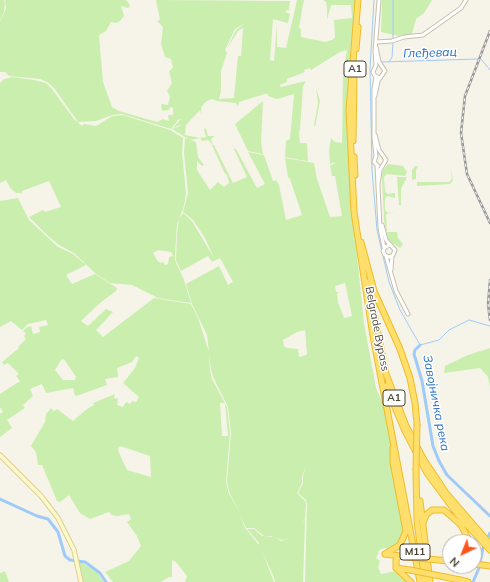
<!DOCTYPE html>
<html>
<head>
<meta charset="utf-8">
<style>
  body { margin:0 }
  #map { position:relative; width:490px; height:582px; overflow:hidden; background:#f6f4e9; font-family:Mulish,sans-serif }
  canvas { display:block }
  .north { position:absolute; left:442px; top:534px; width:40px; height:40px; box-sizing:border-box; background:#fff; border:1px solid #b7b5af; border-radius:50%; rotate:223deg; font-size:11px; font-weight:700; line-height:16px; text-align:center; color:#4b4536 }
  .north::after { content:''; display:block; margin:auto; width:14px; height:18px; background:#ff5417; clip-path:polygon(50% 0,100% 100%,50% 72%,0 100%) }
</style>
</head>
<body>
<div id="map">
<canvas width="490" height="582"></canvas>
<div class="north">N</div>
</div>
<script>
const context = document.querySelector('canvas').getContext('2d');
context.lineJoin = 'round';
function fillPath(path, color) {
  context.fillStyle = color;
  context.fill(path, 'evenodd');
}
function poly(rows) {
  const path = new Path2D();
  for (const r of rows) {
    path.moveTo(r[0], r[1]);
    for (let i = 2; i < r.length; i += 2) path.lineTo(r[i], r[i + 1]);
  }
  return path;
}
function trace(path, color, width, dash) {
  context.strokeStyle = color;
  context.lineWidth = width;
  context.lineCap = dash ? 'butt' : 'round';
  context.setLineDash(dash || []);
  context.stroke(path);
}
function drawText(font, color, halo, rows, align = 'center') {
  context.font = font + ' Mulish,sans-serif';
  context.lineWidth = 3;
  context.setLineDash([]);
  context.textBaseline = 'middle';
  context.strokeStyle = halo;
  context.fillStyle = color;
  for (const [text, x, y, turn = 0] of rows) {
    context.save();
    context.translate(x, y);
    context.rotate((+turn || 0) * Math.PI / 180);
    context.textAlign = isNaN(turn) ? turn : align;
    if (halo) context.strokeText(text, 0, 0);
    context.fillText(text, 0, 0);
    context.restore();
  }
}
fillPath(poly([
  [0,0,4,0,5,3,4,12,0,20],
  [5,0,126,0,128,2,130,6,128,8,121,6,124,16,120,21,116,23,111,22,106,31,99,35,103,82,112,107,119,111,157,122,163,119,169,121,168,115,173,115,173,108,170,107,169,110,162,111,161,104,168,105,170,96,167,91,172,83,169,71,173,68,171,59,165,57,161,44,163,27,157,21,160,20,156,0,290,1,289,11,287,10,285,12,290,14,288,23,273,19,270,60,274,61,277,24,277,47,286,48,297,0,304,0,299,27,301,30,301,37,325,42,332,40,335,37,334,20,352,18,351,5,331,5,327,20,327,8,326,2,323,0,356,0,350,56,347,120,352,208,364,323,376,388,384,406,405,529,401,542,388,551,386,548,381,549,377,553,379,552,376,558,380,561,378,567,381,574,396,571,410,582,305,582,307,504,306,500,298,493,303,483,303,476,306,467,307,451,306,467,302,476,302,483,297,493,305,501,306,504,305,519,302,523,305,520,303,582,275,582,273,575,262,551,274,582,185,582,187,576,176,562,172,560,172,577,169,577,161,582,113,582,105,572,129,561,141,546,137,536,127,522,131,519,129,514,117,516,112,515,109,512,90,519,80,513,69,495,60,502,57,501,42,465,38,465,36,452,31,446,45,422,46,414,51,408,54,411,57,409,73,421,87,409,94,405,93,403,115,394,114,398,118,399,117,405,123,407,126,402,130,404,132,401,136,402,139,397,123,383,135,368,139,358,136,356,132,362,117,368,118,377,105,379,107,385,79,395,75,396,73,388,46,393,42,384,30,389,33,396,23,405,25,408,7,420,12,428,0,437,0,414,3,412,0,407,0,394,20,381,16,376,19,374,8,363,4,365,2,362,19,348,18,347,26,339,24,336,26,333,23,331,27,327,31,326,33,334,40,332,39,327,48,325,46,320,28,324,22,330,11,321,0,327,0,201,18,198,29,220,58,247,73,254,86,265,66,275,72,284,95,274,117,288,116,291,100,303,81,321,88,326,106,309,113,312,96,330,103,337,154,298,191,304,198,318,209,352,210,370,212,379,227,407,230,433,226,482,229,494,240,513,230,494,227,482,231,433,228,407,214,379,211,370,207,335,192,304,186,284,219,266,228,285,233,282,220,258,212,262,208,256,181,271,176,260,177,234,179,219,183,213,192,221,214,258,205,238,193,220,183,212,188,193,184,153,185,138,196,142,198,157,204,165,202,166,197,161,197,170,210,190,218,182,224,187,229,183,227,175,224,172,212,145,214,145,233,183,247,177,234,149,236,149,257,188,265,184,248,152,264,155,273,181,276,180,279,185,286,220,302,215,290,179,288,177,285,158,314,163,317,179,330,217,342,216,335,176,332,176,330,165,332,165,336,162,330,164,329,150,331,138,335,142,342,143,342,149,343,73,347,50,340,52,311,70,310,68,304,70,305,72,287,79,287,82,280,85,281,87,306,81,303,86,300,130,299,132,300,143,307,143,308,161,300,160,285,157,286,141,290,139,294,94,277,99,268,96,268,94,265,94,239,102,238,107,236,103,217,101,212,99,207,101,201,107,202,115,200,110,186,125,185,135,200,138,206,137,204,129,206,128,208,136,215,136,211,139,213,145,208,140,202,141,200,138,190,140,172,129,178,127,183,123,172,129,181,119,178,120,171,129,122,114,112,115,96,121,78,122,54,88,47,82,40,79,9,76,5,72,0,72,0,21,6,9],
  [245,23,236,30,227,48,239,30,243,28,241,56,238,56,234,98,219,99,221,91,221,71,227,53,225,50,235,29],
  [345,283,352,316,344,318,338,302,337,294,339,292,336,292,335,286],
  [305,330,307,353,306,355,299,357,298,349,287,348,284,346,283,340,297,332],
  [64,359,76,377,75,380,63,380,55,370,61,360],
  [220,403,225,403,228,436,222,436],
  [120,446,150,456,151,477,127,470,119,453,118,448],
  [239,513,246,528,254,528,264,536,271,536,282,540,289,539,281,541,275,537,262,536,254,529,247,529,259,543,259,545,245,528],
  [382,0,432,0,424,13,416,19,412,34,399,36,381,32],
  [12,77,34,80,46,83,52,89,74,119,82,126,84,124,96,126,112,116,123,115,170,130,183,138,182,153,186,193,184,206,177,224,175,253,175,260,184,280,191,303,158,298,132,285,110,283,95,273,74,253,59,245,47,235,29,217,43,210,45,212,61,207,49,181,22,191,22,193,16,193,10,188,6,180,0,183,0,83,4,79],
  [158,250,171,252,173,256,169,257,168,264,165,265,163,262,160,263,157,260,153,253],
  [316,88,320,101,315,127,314,125,318,103],
  [263,101,261,142,263,154,248,151,235,124],
  [388,164,403,166,407,172,405,176,387,174,384,177,385,191,387,194,395,193,395,198,387,196,385,199,385,210,388,213,396,212,386,214,387,232,397,232,398,238,403,244,400,248,389,241,384,222,382,176,383,170],
  [450,164,453,180,450,184,417,186,417,182,449,182,452,179],
  [415,166,418,166,416,170,416,179,412,180,412,170],
  [397,177,407,177,401,189,401,205,399,205],
  [490,348,490,387,488,377,480,368,444,373,445,366,468,355],
  [79,561,97,572,104,582,82,582],
  [5,571,9,582,0,582,0,573]
]), '#caeeae');
trace(poly([
  [374,0,370,68,372,170,377,230,389,282,400,310,420,345,439,340,449,330,469,320,490,326],
  [393,0,393,39],
  [481,59,490,70],
  [382,62,478,59],
  [389,62,392,57,393,43]
]), '#a0caf8', 1);
trace(poly([
  [420,345,415,350,414,354,422,381,433,446,439,461,447,475,490,516],
  [0,499,37,516,48,519,58,532,65,556,70,560,85,562,100,573,106,582],
  [473,582,479,568,483,548,490,533]
]), '#a0caf8', 3);
const tertiary = poly([
  [379,0,375,51,376,65,373,72,375,76,380,78],
  [376,42,392,41,404,37,423,35,461,8,466,0],
  [376,77,374,89,374,138,376,156],
  [375,96,378,81,385,71,379,62,376,47],
  [375,135,379,150,386,160,380,170,378,185],
  [376,156,374,162,378,166],
  [377,165,380,228,384,248],
  [382,225,386,240,395,250,393,255,389,257,385,255,383,251,385,247,390,245],
  [386,256,396,291,408,314],
  [391,270,392,256]
]);
const secondary = poly([
  [0,455,41,496,58,518,74,550,81,582]
]);
const motorway = poly([
  [358,0,349,110,354,212,373,336,420,582],
  [356,49,358,27],
  [353,141,354,77],
  [354,157,355,175],
  [361,242,374,291,400,349,410,378,415,403,417,424],
  [368,282,386,374,406,426,424,460,446,493,490,544],
  [386,386,405,431,427,473,458,515,490,550],
  [416,470,417,521,425,582],
  [420,501,430,582],
  [423,523,426,515,432,510,444,510,461,525,470,542],
  [385,554,400,545,406,531,393,462,393,448],
  [385,554,408,557],
  [399,556,396,560,396,568,411,582],
  [474,564,490,566],
  [396,568,410,570],
  [460,580,468,582]
]);
trace(tertiary, '#c6c0ad', 5);
trace(secondary, '#dbd094', 5.5);
trace(motorway, '#eebc2b', 7);
trace(tertiary, '#fff', 3);
trace(secondary, '#fff8ca', 3.5);
trace(motorway, '#ffdf6b', 5);
const rail = poly([
  [490,31,465,96,461,133,467,174,490,223],
  [490,280,488,304,490,320]
]);
trace(rail, '#999', 2.5);
trace(rail, '#fff', 1, [3]);
const motorwayBridge = poly([
  [416,470,417,424],
  [408,557,449,561],
  [410,570,460,580]
]);
trace(motorwayBridge, '#eebc2b', 7, []);
trace(motorwayBridge, '#ffdf6b', 5);
for (const [x, y, w] of [
  [355,69,22],
  [394,398,22],
  [415,552,30]
]) {
  const box = new Path2D();
  box.roundRect(x - w / 2, y - 8, w, 16, 3);
  context.fillStyle = '#fff';
  context.fill(box);
  trace(box, '#4b4536', 1);
}
drawText('bold 10px', '#4b4536', null, [
  ["A1",355,69],
  ["A1",394,398],
  ["M11",415,552]
]);
drawText('11px', '#4b4536', '#fff', [
  ["Belgrade Bypass",377,329,79]
]);
drawText('italic 12px', '#236dc4', '#fff', [
  ["Глеђевац",430,53,-2],
  ["Завојничка река",436,403,79]
]);
</script>
</body>
</html>
